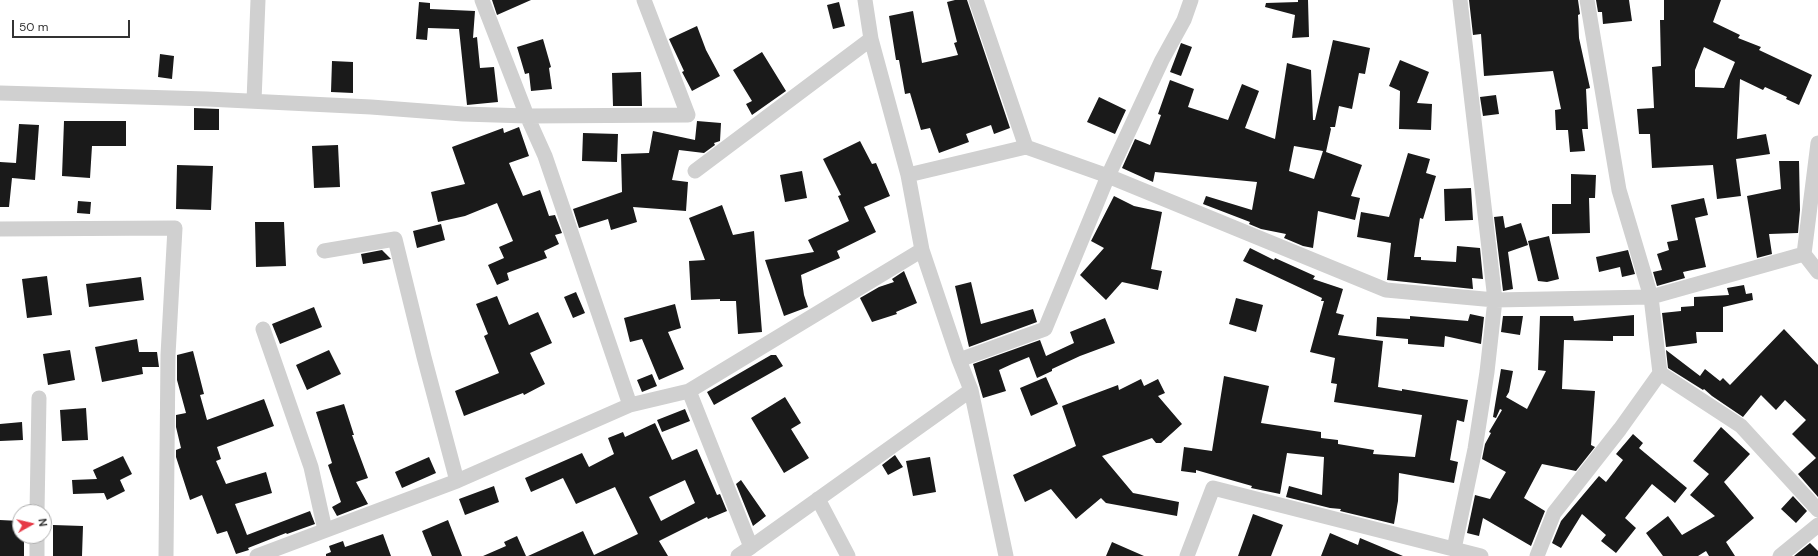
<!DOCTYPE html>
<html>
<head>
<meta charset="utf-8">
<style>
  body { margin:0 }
  #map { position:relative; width:1818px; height:556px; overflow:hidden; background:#fff; font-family:"DM Sans",sans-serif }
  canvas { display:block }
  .north { position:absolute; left:12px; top:504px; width:40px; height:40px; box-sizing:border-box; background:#fff; border:1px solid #adadad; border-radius:50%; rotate:82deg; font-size:11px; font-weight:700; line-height:16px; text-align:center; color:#333 }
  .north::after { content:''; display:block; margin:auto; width:14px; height:18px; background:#e63946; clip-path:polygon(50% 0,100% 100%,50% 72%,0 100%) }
  .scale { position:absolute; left:12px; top:20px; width:118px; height:18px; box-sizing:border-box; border:2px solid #333; border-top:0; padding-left:5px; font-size:12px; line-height:14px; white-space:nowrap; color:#333; -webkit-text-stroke:3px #fff; paint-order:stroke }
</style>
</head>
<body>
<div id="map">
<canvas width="1818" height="556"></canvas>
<div class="north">N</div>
<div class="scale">50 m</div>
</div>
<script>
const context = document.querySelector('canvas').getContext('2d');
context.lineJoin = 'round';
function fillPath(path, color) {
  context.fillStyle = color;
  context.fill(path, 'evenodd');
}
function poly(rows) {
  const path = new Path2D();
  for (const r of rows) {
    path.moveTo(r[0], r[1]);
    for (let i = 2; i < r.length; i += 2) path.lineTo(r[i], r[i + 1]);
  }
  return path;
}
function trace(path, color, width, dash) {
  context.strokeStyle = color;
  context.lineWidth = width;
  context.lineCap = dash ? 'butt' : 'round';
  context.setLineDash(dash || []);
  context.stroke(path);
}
fillPath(poly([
  [492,0,531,0,497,15],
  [955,0,967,0,1010,128,994,134,991,125,966,134,969,142,939,153,930,128,921,130,910,93,905,94,899,60,896,60,889,16,913,11,922,63,958,55,954,43,957,42,947,2],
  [1298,0,1308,0,1309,37,1292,38,1295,15,1265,7,1266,3,1298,2],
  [1469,0,1578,0,1580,14,1578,15,1579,38,1590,88,1586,89,1588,129,1582,129,1585,151,1570,152,1568,130,1556,130,1555,110,1561,109,1553,71,1484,76,1481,34,1473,35],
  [1596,0,1629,0,1632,21,1603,24,1602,12,1598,12],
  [1664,0,1721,0,1713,22,1740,35,1738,38,1761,47,1759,50,1812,75,1799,105,1786,99,1787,97,1765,87,1763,90,1740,79,1737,139,1766,134,1770,154,1736,159,1741,196,1717,199,1713,165,1652,168,1650,134,1639,134,1637,109,1654,108,1652,67,1661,66,1660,20,1664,20],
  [1704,47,1735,62,1724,88,1695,87,1695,70],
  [419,2,430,3,430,9,475,11,473,38,477,37,480,68,494,67,498,102,467,105,459,29,428,28,427,40,416,39],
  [839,2,845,26,833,29,827,5],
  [697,26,706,50,720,76,692,91,682,72,684,71,669,39],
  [543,39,551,67,549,68,552,89,531,91,529,73,525,74,517,47],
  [1333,40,1370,48,1365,74,1359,73,1352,109,1339,106,1335,127,1330,127,1331,129,1326,152,1362,165,1351,196,1360,198,1355,220,1318,211,1313,248,1303,246,1284,238,1286,234,1261,229,1249,224,1250,222,1203,204,1206,196,1252,210,1257,182,1155,172,1153,182,1122,168,1135,139,1150,145,1161,115,1158,114,1170,80,1194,89,1188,107,1228,120,1242,84,1259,91,1245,128,1275,139,1287,63,1311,70,1313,120,1315,120],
  [1294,146,1323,151,1314,179,1289,171],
  [1181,43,1192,47,1181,76,1170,72],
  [762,52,786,91,752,115,746,104,752,101,733,70],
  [160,54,174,56,172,79,158,77],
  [1400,60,1429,72,1417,103,1432,104,1431,130,1399,129,1400,91,1389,86],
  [332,61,353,62,353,93,331,92],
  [641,72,642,106,613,106,612,73],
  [1496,95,1499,114,1483,116,1480,97],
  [1099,97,1126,110,1115,134,1087,122],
  [194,108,219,109,219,130,194,130],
  [64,121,126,121,126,146,92,146,90,178,62,176],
  [697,121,721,123,720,141,714,143,715,145,704,153,679,150,672,180,688,182,686,211,633,207,637,222,611,230,608,219,579,228,573,209,622,192,621,154,649,153,653,131,695,140],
  [19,124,39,125,35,180,12,178,9,207,0,207,0,162,16,163],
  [519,127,529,156,509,163,523,196,540,190,549,216,555,215,562,233,555,235,559,244,544,251,547,258,507,273,509,280,497,285,488,265,504,258,499,247,513,241,497,203,465,216,438,222,431,192,465,184,452,147,503,128,504,133],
  [583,133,618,134,617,162,582,161],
  [860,141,872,164,876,163,890,196,864,207,876,232,837,251,840,258,801,275,804,295,808,307,784,316,765,260,814,252,808,240,849,221,838,196,841,195,823,159],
  [338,145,340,187,314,188,312,146],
  [1408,153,1430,159,1426,173,1436,176,1423,219,1420,218,1414,257,1421,257,1421,260,1456,262,1457,246,1480,248,1483,279,1472,278,1473,289,1387,280,1391,243,1357,237,1361,212,1389,217],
  [1779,161,1799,161,1800,210,1798,233,1769,234,1772,254,1757,258,1747,196,1781,189],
  [177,165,213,166,211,210,176,209],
  [802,171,807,198,785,202,780,175],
  [1571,174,1596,175,1595,198,1589,198,1590,233,1552,234,1552,204,1571,204],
  [1471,188,1473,220,1445,221,1444,189],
  [1114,196,1134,206,1162,212,1151,269,1162,271,1158,290,1122,282,1106,300,1080,275,1104,248,1091,241],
  [1704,198,1708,215,1695,218,1706,267,1683,272,1685,278,1657,286,1653,272,1662,270,1657,254,1669,250,1667,242,1678,240,1671,205],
  [78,201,91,202,90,214,77,213],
  [722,205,733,235,754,231,762,332,738,334,736,301,720,301,720,299,691,300,689,261,705,260,689,218],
  [1503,216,1505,228,1521,223,1528,245,1508,252,1513,289,1503,291,1494,217],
  [255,222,284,222,286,266,256,267],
  [441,224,445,240,417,248,413,231],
  [1549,236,1559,279,1547,282,1538,281,1528,241],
  [1250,248,1274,260,1275,258,1315,276,1313,279,1343,289,1336,313,1344,315,1338,335,1383,341,1378,387,1402,391,1402,389,1468,400,1464,422,1457,420,1450,460,1458,462,1454,483,1399,473,1398,501,1394,524,1340,511,1341,509,1330,508,1286,497,1289,486,1322,495,1324,457,1287,453,1280,494,1251,488,1252,486,1196,470,1196,473,1181,471,1184,447,1212,451,1224,376,1269,386,1261,423,1321,432,1321,438,1338,440,1338,444,1374,450,1373,454,1415,457,1422,415,1334,402,1337,384,1331,383,1335,358,1310,352,1324,301,1321,301,1322,298,1243,261],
  [382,250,391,259,363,264,361,254],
  [1628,250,1635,274,1622,277,1620,267,1599,272,1596,257],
  [904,271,917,303,896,312,897,314,872,322,860,298,879,287,894,282,892,279],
  [47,276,52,315,27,318,22,279],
  [141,277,144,300,89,307,86,284],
  [971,282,981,324,1033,309,1037,322,969,347,955,286],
  [1744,285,1746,294,1752,293,1753,300,1723,307,1723,332,1696,332,1697,343,1666,347,1662,313,1681,311,1681,307,1694,306,1694,297,1729,295,1727,288],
  [576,292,585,313,573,318,564,297],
  [497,296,509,325,538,312,552,343,530,353,545,384,524,395,523,393,464,416,455,391,499,373,484,336,488,334,476,304],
  [1236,298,1263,305,1256,332,1229,324],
  [675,304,681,328,668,332,684,369,659,380,642,339,630,342,624,318],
  [314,307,322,327,280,344,272,324],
  [1470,314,1484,317,1481,344,1445,336,1444,347,1408,344,1408,339,1376,336,1377,317,1410,319,1410,316,1468,321],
  [1634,315,1634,336,1613,336,1613,341,1564,340,1562,389,1595,391,1591,445,1595,447,1576,471,1542,464,1524,498,1545,511,1531,546,1483,518,1479,536,1467,533,1475,495,1490,499,1506,472,1482,459,1485,444,1491,433,1489,432,1502,410,1500,409,1496,418,1493,417,1501,369,1513,371,1509,392,1506,397,1527,409,1546,371,1538,370,1540,316,1573,316,1574,321],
  [1503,316,1523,316,1520,335,1501,332],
  [1105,318,1115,343,1080,356,1052,369,1052,371,1037,378,1029,357,1012,364,999,370,1006,391,983,398,973,364,1040,340,1046,356,1074,343,1070,332],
  [1784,329,1818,365,1818,497,1798,474,1816,458,1792,434,1806,420,1785,400,1776,410,1761,395,1743,417,1712,396,1704,389,1703,390,1668,368,1666,350,1700,376,1705,369,1720,381,1723,378,1730,385],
  [137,339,139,352,157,352,159,367,142,367,143,374,102,382,95,347],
  [70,350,75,380,48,385,43,354],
  [329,350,341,374,307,390,296,365],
  [193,351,204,394,200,395,207,420,264,399,274,426,217,447,221,459,216,461,226,484,266,472,272,493,235,504,247,535,310,511,315,524,287,534,286,533,248,548,249,550,236,554,227,531,217,534,202,495,190,500,176,457,176,450,181,448,176,427,176,415,186,413,177,380,177,355],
  [771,355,776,355,783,366,714,405,707,392],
  [652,374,657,386,642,392,637,380],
  [1046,377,1058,404,1031,416,1020,388],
  [1141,379,1144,386,1158,379,1165,393,1158,396,1182,424,1161,443,1156,443,1152,438,1102,456,1133,493,1179,502,1177,516,1106,503,1101,498,1076,519,1051,489,1025,502,1013,475,1076,446,1062,406,1118,385,1119,390],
  [785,397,801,423,791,429,809,458,784,473,751,418],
  [344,404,354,435,352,435,368,478,356,482,368,504,337,516,332,507,341,502,328,465,332,463,316,412],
  [86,408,88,440,62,441,60,410],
  [685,409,690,421,662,432,657,420],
  [22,422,23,440,0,441,0,424],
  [655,423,672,460,697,449,717,495,720,494,727,511,708,519,707,517,659,541,668,556,528,556,583,531,594,555,638,534,615,487,576,504,563,478,531,492,525,478,582,453,589,467,614,454,608,438,623,432,625,437],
  [685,480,695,503,661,521,649,497],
  [1721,427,1750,454,1724,482,1754,518,1726,542,1735,556,1709,556,1706,551,1698,556,1663,556,1646,533,1668,516,1682,535,1715,516,1690,495,1709,474,1693,461],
  [1633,434,1643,443,1639,448,1687,488,1675,503,1652,484,1625,518,1636,528,1616,553,1601,541,1606,535,1582,514,1561,548,1552,543,1561,521,1599,476,1606,482,1623,460,1616,454],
  [895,455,903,467,888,475,882,465],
  [123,456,132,474,120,480,125,491,107,500,104,493,73,494,72,480,97,479,93,470],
  [429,457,436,473,402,488,395,472],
  [930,457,936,492,913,496,906,461],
  [741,480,766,516,753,526,736,484],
  [494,486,499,502,465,515,459,499],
  [1793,496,1807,511,1796,523,1781,509],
  [1253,514,1283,525,1271,556,1238,556],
  [0,520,20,521,20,536,24,536,24,556,0,556],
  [448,520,462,556,432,556,422,531],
  [53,525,83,526,82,556,53,556],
  [1330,533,1358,545,1360,538,1403,556,1321,556],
  [383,534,391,556,326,556,326,554,331,552,329,546,343,541,345,547],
  [517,536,526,556,483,556,506,546,504,542],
  [1112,542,1144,556,1106,556],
  [1810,543,1818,551,1818,556,1794,556]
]), '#1a1a1a');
trace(poly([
  [482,0,527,116,545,156,630,405],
  [865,0,871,39,908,175,1026,147,1108,176,1386,290,1495,300,1651,297,1804,254,1818,272],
  [976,0,1026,147],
  [0,93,207,99,371,107,463,114,527,116,688,115,644,0],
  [254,101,258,0],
  [695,171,871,39],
  [908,175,922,250,959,360,1045,329,1108,176,1162,60,1184,20,1191,0],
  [0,229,175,228,168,355,166,556],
  [324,251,395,239,424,357,457,481],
  [1804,254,1818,143],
  [263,329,311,467,325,530],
  [959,360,971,390,1006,556],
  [1660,373,1741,426,1818,510],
  [689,391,751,547,738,556],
  [818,499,848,556],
  [37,512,39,398],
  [751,547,971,390],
  [1454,549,1475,449,1487,372,1495,300,1460,0],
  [37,556,37,536],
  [257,556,457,481,630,405,689,391,922,250],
  [1187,556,1213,488,1481,556],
  [1537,556,1554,513,1620,429,1660,373,1651,297,1619,190,1587,0],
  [1780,556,1818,525]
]), '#d0d0d0', 15);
</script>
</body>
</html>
